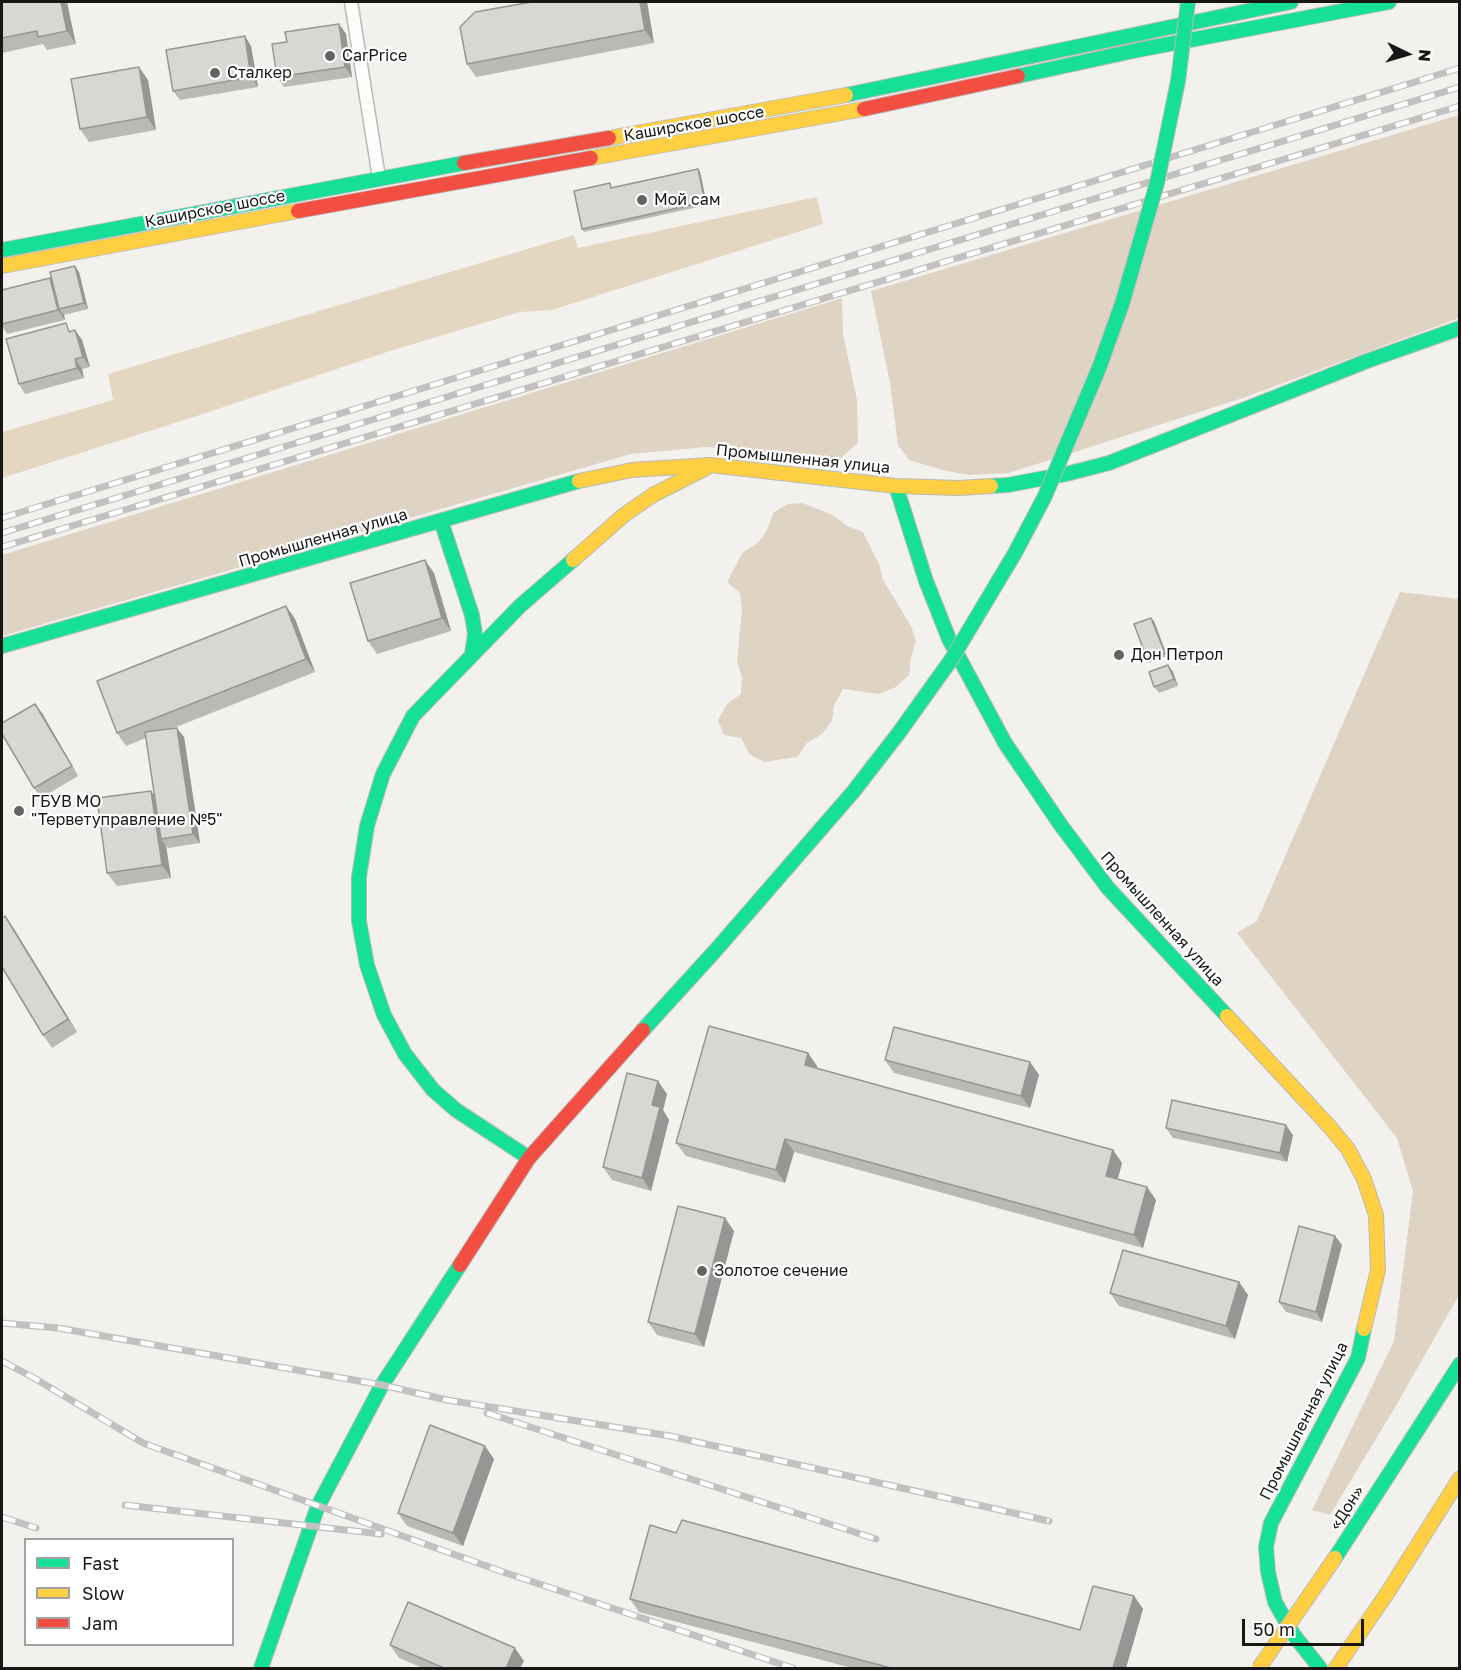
<!DOCTYPE html>
<html>
<head>
<meta charset="utf-8">
<style>
  body { margin:0 }
  #map { position:relative; width:1461px; height:1670px; overflow:hidden; background:#f3f1ee; font-family:"Golos Text",sans-serif }
  canvas { display:block }
  .frame { position:absolute; inset:0; border:3px solid #181715; pointer-events:none }
  .legend { position:absolute; left:24px; top:1538px; width:210px; height:108px; box-sizing:border-box; background:#fff; border:2px solid #a3a2a1; margin:0; padding:8px 10px; list-style:none; font-size:18px; color:#181715 }
  .legend li { display:flex; align-items:center; gap:12px; height:30px }
  .legend b { width:30px; border:2px solid #a3a2a1 }
  .north { position:absolute; left:1377px; top:24px; width:60px; height:60px; -webkit-text-stroke:4px #fff; paint-order:stroke; rotate:95deg; font-size:16px; font-weight:700; line-height:24px; text-align:center; color:#181715 }
  .north::after { content:''; display:block; margin:auto; width:21px; height:27px; background:#181715; clip-path:polygon(50% 0,100% 100%,50% 72%,0 100%) }
  .scale { position:absolute; left:1242px; top:1619px; width:122px; height:27px; box-sizing:border-box; border:3px solid #181715; border-top:0; padding-left:8px; font-size:18px; line-height:21px; white-space:nowrap; color:#181715; -webkit-text-stroke:4px #fff; paint-order:stroke }
</style>
</head>
<body>
<div id="map">
<canvas width="1461" height="1670"></canvas>
<div class="frame"></div>
<ul class="legend">
<li><b style="height:8px;background:#16e098"></b>Fast</li>
<li><b style="height:8px;background:#ffcf43"></b>Slow</li>
<li><b style="height:8px;background:#f24e42"></b>Jam</li>
</ul>
<div class="north">N</div>
<div class="scale">50 m</div>
</div>
<script>
const context = document.querySelector('canvas').getContext('2d');
context.lineJoin = 'round';
function fillPath(path, color) {
  context.fillStyle = color;
  context.fill(path, 'evenodd');
}
function poly(rows) {
  const path = new Path2D();
  for (const r of rows) {
    path.moveTo(r[0], r[1]);
    for (let i = 2; i < r.length; i += 2) path.lineTo(r[i], r[i + 1]);
  }
  return path;
}
function trace(path, color, width, dash) {
  context.strokeStyle = color;
  context.lineWidth = width;
  context.lineCap = dash ? 'butt' : 'round';
  context.setLineDash(dash || []);
  context.stroke(path);
}
function drawText(font, color, halo, rows, align = 'center') {
  context.font = font + ' "Golos Text",sans-serif';
  context.lineWidth = 4.5;
  context.setLineDash([]);
  context.textBaseline = 'middle';
  context.strokeStyle = halo;
  context.fillStyle = color;
  for (const [text, x, y, turn = 0] of rows) {
    context.save();
    context.translate(x, y);
    context.rotate((+turn || 0) * Math.PI / 180);
    context.textAlign = isNaN(turn) ? turn : align;
    if (halo) context.strokeText(text, 0, 0);
    context.fillText(text, 0, 0);
    context.restore();
  }
}
fillPath(poly([
  [1459,115,1459,318,1243,398,1009,473,969,475,942,470,909,460,898,445,890,383,871,291],
  [842,298,843,334,857,400,858,443,836,462,810,456,706,447,631,454,2,636,2,555],
  [802,503,833,515,847,526,863,532,879,564,883,580,911,626,916,641,911,657,909,675,896,687,879,694,843,689,834,705,832,721,822,734,807,743,797,757,764,762,749,754,741,738,724,735,718,720,727,704,741,694,742,677,737,661,742,610,740,593,727,582,743,552,758,543,767,530,774,512,788,504],
  [1400,592,1459,599,1459,1295,1394,1409,1330,1515,1312,1510,1394,1341,1413,1191,1397,1138,1237,933,1257,921]
]), '#dfd3c3');
fillPath(poly([
  [817,197,823,224,552,310,520,312,387,352,203,414,2,478,2,432,113,400,108,374,574,235,578,248]
]), '#e5d6c1');
const street = poly([
  [351,2,379,178]
]);
const fast = poly([
  [1018,76,1138,50,1389,2],
  [846,95,1291,2],
  [2,250,464,163],
  [896,486,926,581,949,639,1005,743,1060,824,1108,888,1227,1016],
  [991,486,1008,485,1066,474,1109,463,1367,361,1460,328],
  [441,521,472,615,475,634,472,654],
  [2,646,579,481],
  [643,1030,715,951,853,792,898,734],
  [529,1158,456,1110,433,1090,405,1054,384,1015,367,965,359,921,359,877,367,826,383,774,413,716,520,606,573,560],
  [1335,1558,1460,1364],
  [261,1668,318,1506,382,1385,460,1265],
  [1320,1668,1293,1634,1275,1602,1268,1572,1266,1547,1271,1523,1358,1358,1364,1329]
]);
const slow = poly([
  [609,138,846,95],
  [591,158,864,109],
  [2,266,298,211],
  [579,481,632,470,710,465,896,486,959,488,991,486],
  [573,560,624,515,653,495,706,468],
  [1227,1016,1329,1126,1348,1149,1364,1179,1376,1215,1378,1270,1364,1329],
  [1336,1668,1388,1592,1460,1478]
]);
const jam = poly([
  [864,109,1018,76],
  [464,163,609,138],
  [298,211,591,158],
  [460,1265,529,1158,643,1030]
]);
trace(street, '#bab9b7', 15);
trace(fast, '#bab9b7', 16);
trace(slow, '#bab9b7', 16);
trace(jam, '#bab9b7', 16);
trace(street, '#fdfdfc', 12);
trace(fast, '#16e098', 14);
trace(slow, '#ffcf43', 14);
trace(jam, '#f24e42', 14);
const rail = poly([
  [2,518,1460,68],
  [2,533,1460,87],
  [2,547,1460,106],
  [2,1323,58,1328,382,1385,447,1400,670,1436,1049,1521],
  [2,1361,34,1378,143,1443,506,1573,793,1668],
  [487,1413,876,1539],
  [125,1505,381,1534],
  [2,1517,36,1528]
]);
trace(rail, '#c2c1c0', 7);
trace(rail, '#fff', 4.5, [14]);
const fastBridge = poly([
  [898,734,951,660,1015,553,1045,496,1099,368,1122,304,1157,183,1178,81,1188,2]
]);
const slowBridge = poly([
  [1259,1668,1335,1558]
]);
trace(fastBridge, '#bab9b7', 16, []);
trace(slowBridge, '#bab9b7', 16, []);
trace(fastBridge, '#16e098', 14);
trace(slowBridge, '#ffcf43', 14);
fillPath(poly([
  [2,2,61,2,76,44,47,50,43,44,2,53],
  [532,2,647,2,654,43,476,77,467,64],
  [339,24,346,34,352,77,284,87,277,77,287,42],
  [251,46,258,87,180,100,173,91],
  [148,80,156,130,89,142,80,129],
  [698,169,700,172,707,205,584,232,582,229,613,187],
  [79,272,88,309,64,315,65,320,7,334,2,326,2,290,52,281],
  [75,330,82,340,90,367,82,369,84,378,25,394,19,384,72,331],
  [434,573,451,631,377,654,368,641],
  [286,606,295,619,315,672,171,729,184,737,200,843,168,848,166,846,171,878,117,886,107,873,151,791,155,796,146,738,126,746,117,733],
  [1154,621,1167,656,1149,663,1147,659],
  [1168,665,1173,672,1178,686,1159,693,1154,687],
  [42,713,78,776,41,798,34,788],
  [14,929,77,1032,52,1048,43,1035],
  [808,1053,817,1066,817,1068,1113,1150,1122,1163,1118,1179,1147,1187,1156,1200,1143,1248,794,1152,785,1183,686,1156,676,1143],
  [885,1060,1030,1062,1039,1075,1030,1108,894,1073],
  [667,1094,663,1110,669,1120,651,1191,612,1180,603,1167],
  [1166,1128,1293,1135,1287,1162,1173,1138],
  [734,1231,704,1347,657,1335,648,1322],
  [1335,1236,1342,1245,1322,1322,1286,1312,1279,1302],
  [1239,1282,1248,1295,1235,1339,1119,1306,1110,1293],
  [494,1459,463,1546,407,1526,398,1513],
  [676,1533,1080,1630,1134,1596,1143,1609,1126,1668,852,1668,639,1612,630,1599],
  [390,1645,524,1661,520,1668,423,1668,399,1658]
]), '#bab9b6');
fillPath(poly([
  [61,2,67,2,76,44,67,31],
  [640,2,647,2,654,43,645,30],
  [339,24,346,34,352,77,345,67],
  [245,36,251,46,258,87,251,77],
  [139,67,148,80,156,130,147,117],
  [698,169,700,172,707,205,705,202],
  [75,266,79,272,88,309,84,303],
  [50,278,57,287,59,309,64,315,65,320,58,310],
  [75,330,82,340,90,367,83,357],
  [75,359,82,369,84,378,77,368],
  [425,560,434,573,451,631,442,618],
  [286,606,295,619,315,672,306,659],
  [1151,618,1154,621,1167,656,1165,653],
  [1168,665,1173,672,1178,686,1174,679],
  [35,704,42,713,78,776,72,766],
  [177,728,184,737,200,843,193,834],
  [151,791,160,804,161,839,166,846,171,878,162,865],
  [5,916,14,929,77,1032,68,1019],
  [808,1053,817,1066,814,1078,805,1065],
  [1030,1062,1039,1075,1030,1108,1021,1096],
  [658,1081,667,1094,663,1110,669,1120,651,1191,642,1178,652,1105],
  [1286,1125,1293,1135,1287,1162,1280,1153],
  [785,1139,794,1152,785,1183,776,1170],
  [1113,1150,1122,1163,1115,1188,1106,1176],
  [1147,1187,1156,1200,1143,1248,1134,1235],
  [725,1218,734,1231,704,1347,695,1334],
  [1335,1236,1342,1245,1322,1322,1316,1312],
  [1239,1282,1248,1295,1235,1339,1226,1326],
  [485,1446,494,1459,463,1546,453,1533],
  [1134,1596,1143,1609,1126,1668,1113,1668],
  [515,1648,524,1661,520,1668,506,1668]
]), '#979694');
const building = poly([
  [2,2,61,2,67,31,38,37,37,31,2,38,2,2],
  [532,2,640,2,645,30,467,64,460,27,475,12,532,2],
  [339,24,345,67,277,77,272,44,287,42,285,32,339,24],
  [245,36,251,77,173,91,166,50,245,36],
  [139,67,147,117,80,129,71,79,139,67],
  [698,169,705,202,582,229,574,191,610,183,611,188,698,169],
  [75,266,84,303,59,309,50,272,75,266],
  [50,278,58,310,2,324,2,290,50,278],
  [66,323,69,332,75,330,83,357,75,359,77,368,19,384,6,339,66,323],
  [425,560,442,618,368,641,350,583,425,560],
  [286,606,306,659,117,733,97,681,286,606],
  [1151,618,1165,653,1147,659,1134,624,1151,618],
  [1168,665,1174,679,1154,687,1149,672,1168,665],
  [35,704,72,766,34,788,2,734,2,723,35,704],
  [177,728,193,834,161,839,145,732,177,728],
  [151,791,162,865,107,873,97,798,151,791],
  [5,916,68,1019,43,1035,2,967,2,918,5,916],
  [709,1026,808,1053,805,1065,1113,1150,1106,1176,1147,1187,1134,1235,785,1139,776,1170,676,1143,709,1026],
  [894,1027,1030,1062,1021,1096,885,1060,894,1027],
  [627,1073,658,1081,652,1105,660,1107,642,1178,603,1167,627,1073],
  [1172,1100,1286,1125,1280,1153,1166,1128,1172,1100],
  [678,1206,725,1218,695,1334,648,1322,678,1206],
  [1299,1226,1335,1236,1316,1312,1279,1302,1299,1226],
  [1123,1250,1239,1282,1226,1326,1110,1293,1123,1250],
  [430,1425,485,1446,453,1533,398,1513,430,1425],
  [682,1520,1080,1630,1093,1586,1134,1596,1113,1668,891,1668,630,1599,650,1525,676,1533,682,1520],
  [408,1602,515,1648,506,1668,444,1668,390,1645,408,1602]
]);
fillPath(building, '#d8d7d4');
trace(building, '#979694', 1.5);
for (const [x, y, r, color] of [
  [330,56,6,"#656361"],
  [215,73,6,"#656361"],
  [642,200,6,"#656361"],
  [1119,655,6,"#656361"],
  [19,811,6,"#656361"],
  [702,1271,6,"#656361"]
]) {
  const dot = new Path2D();
  dot.arc(x, y, r, 0, 2 * Math.PI);
  context.fillStyle = color;
  context.fill(dot);
  trace(dot, '#fff', 2);
}
drawText('16px', '#181715', '#fff', [
  ["CarPrice",342,56],
  ["Сталкер",227,73],
  ["Мой сам",654,200],
  ["Дон Петрол",1131,655],
  ["ГБУВ МО",31,802],
  ["\"Терветуправление №5\"",31,820],
  ["Золотое сечение",714,1271]
], 'left');
drawText('16px', '#181715', '#fff', [
  ["Каширское шоссе",694,124,-10],
  ["Каширское шоссе",215,209,-11],
  ["Промышленная улица",803,459,6],
  ["Промышленная улица",323,538,-16],
  ["Промышленная улица",1162,919,48],
  ["Промышленная улица",1304,1421,-63],
  ["«Дон»",1347,1508,-57]
]);
</script>
</body>
</html>
